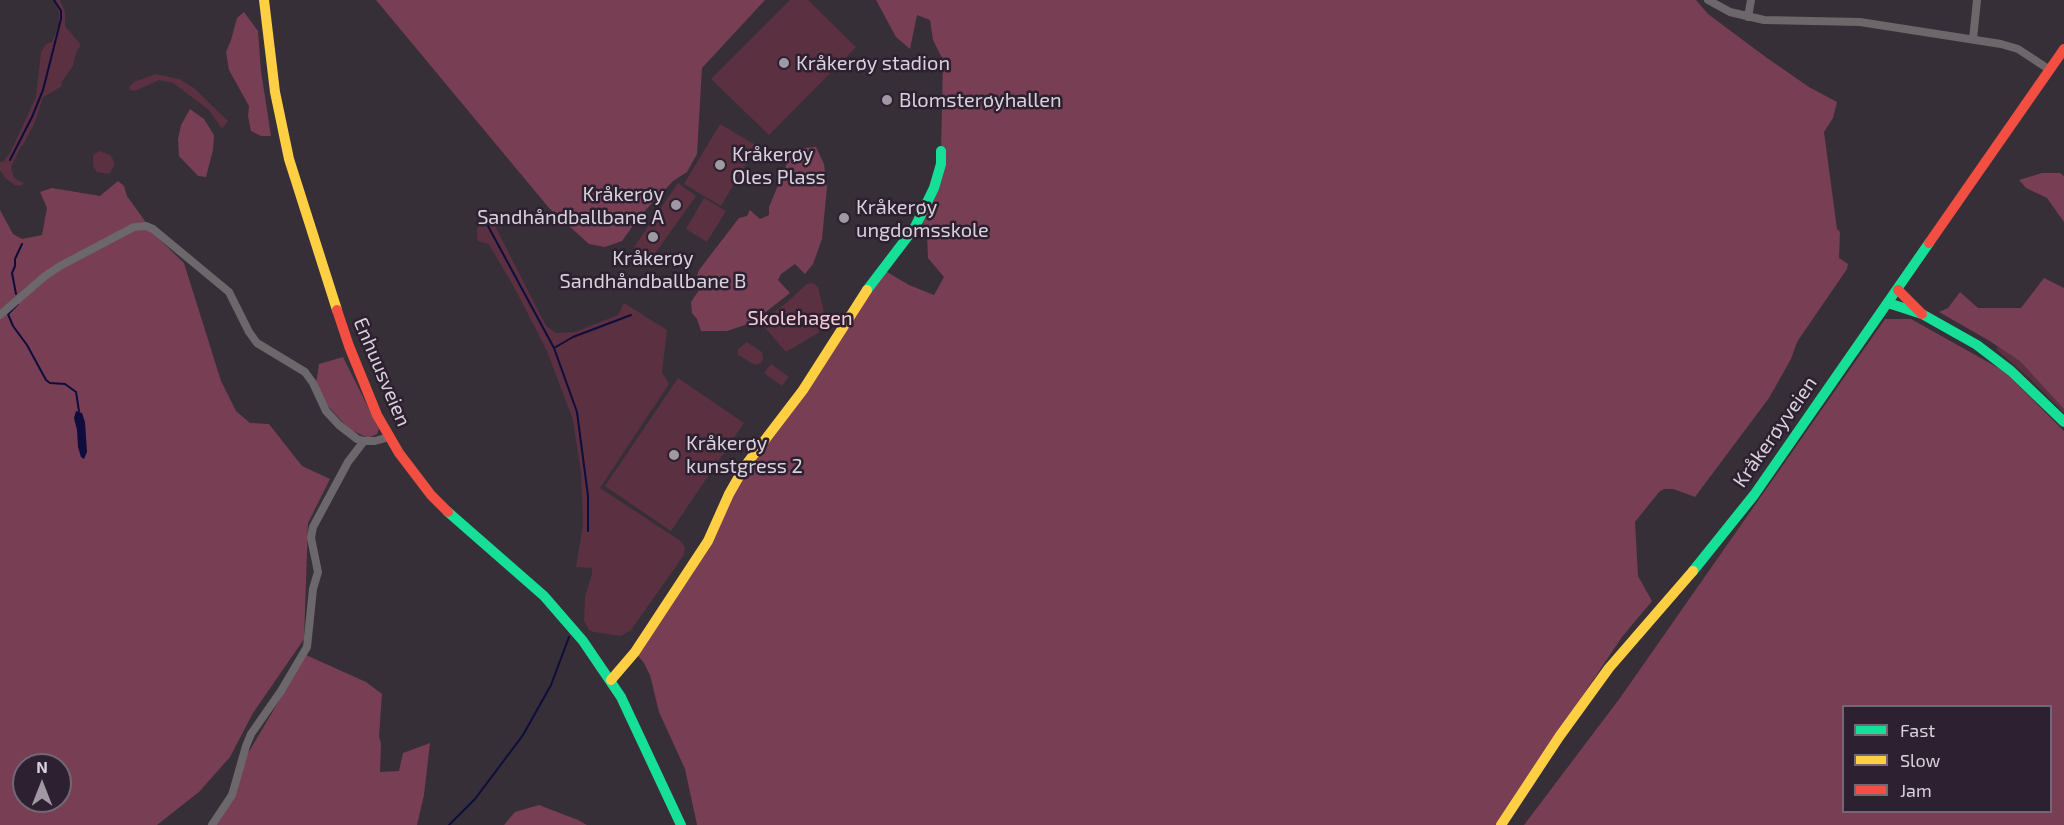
<!DOCTYPE html>
<html>
<head>
<meta charset="utf-8">
<style>
  body { margin:0 }
  #map { position:relative; width:2064px; height:825px; overflow:hidden; background:#362f38; font-family:"Exo 2",sans-serif }
  canvas { display:block }
  .legend { position:absolute; left:1842px; top:705px; width:210px; height:108px; box-sizing:border-box; background:#2d2131; border:2px solid #726875; margin:0; padding:8px 10px; list-style:none; font-size:18px; color:#d9d2dc }
  .legend li { display:flex; align-items:center; gap:12px; height:30px }
  .legend b { width:30px; border:2px solid #726875 }
  .north { position:absolute; left:12px; top:753px; width:60px; height:60px; box-sizing:border-box; background:#2d2131; border:2px solid #726875; border-radius:50%; rotate:0deg; font-size:16px; font-weight:700; line-height:24px; text-align:center; color:#d9d2dc }
  .north::after { content:''; display:block; margin:auto; width:21px; height:27px; background:#a099a3; clip-path:polygon(50% 0,100% 100%,50% 72%,0 100%) }
</style>
</head>
<body>
<div id="map">
<canvas width="2064" height="825"></canvas>
<ul class="legend">
<li><b style="height:8px;background:#16e098"></b>Fast</li>
<li><b style="height:8px;background:#ffcf43"></b>Slow</li>
<li><b style="height:8px;background:#f24e42"></b>Jam</li>
</ul>
<div class="north">N</div>
</div>
<script>
const context = document.querySelector('canvas').getContext('2d');
context.lineJoin = 'round';
function fillPath(path, color) {
  context.fillStyle = color;
  context.fill(path, 'evenodd');
}
function poly(rows) {
  const path = new Path2D();
  for (const r of rows) {
    path.moveTo(r[0], r[1]);
    for (let i = 2; i < r.length; i += 2) path.lineTo(r[i], r[i + 1]);
  }
  return path;
}
function trace(path, color, width, dash) {
  context.strokeStyle = color;
  context.lineWidth = width;
  context.lineCap = dash ? 'butt' : 'round';
  context.setLineDash(dash || []);
  context.stroke(path);
}
function drawText(font, color, halo, rows, align = 'center') {
  context.font = font + ' "Exo 2",sans-serif';
  context.lineWidth = 5;
  context.setLineDash([]);
  context.textBaseline = 'middle';
  context.strokeStyle = halo;
  context.fillStyle = color;
  for (const [text, x, y, turn = 0] of rows) {
    context.save();
    context.translate(x, y);
    context.rotate((+turn || 0) * Math.PI / 180);
    context.textAlign = isNaN(turn) ? turn : align;
    if (halo) context.strokeText(text, 0, 0);
    context.fillText(text, 0, 0);
    context.restore();
  }
}
fillPath(poly([
  [54,0,60,0,65,12,65,26,81,45,76,53,73,66,61,83,62,86,43,97,35,122,23,145,21,146,11,167,14,178,24,183,20,186,15,185,5,178,0,170,0,162,3,162,10,153,36,97,41,52,46,44,52,42,59,24,59,12],
  [790,0,808,0,856,47,769,135,711,79],
  [156,74,179,79,194,88,228,121,222,129,209,110,173,83,159,80,135,91,130,90,129,87,134,82],
  [720,124,757,146,721,206,684,184],
  [100,151,110,155,114,161,114,166,109,174,97,172,93,166,93,155],
  [678,183,696,196,651,259,634,247],
  [704,198,726,211,707,242,686,229],
  [492,215,492,220,546,326,556,333,575,332,618,315,624,303,667,330,662,372,669,384,600,488,682,542,685,548,684,555,631,630,621,636,594,632,589,630,584,620,585,597,592,574,592,568,576,567,583,525,581,472,573,420,547,351,515,289,489,244,478,241,477,237,477,229,480,224],
  [813,283,818,287,826,321,818,333,786,352,760,322,785,304,807,284],
  [2003,310,2064,367,2064,413,2027,376,1997,350],
  [747,342,762,352,763,360,761,363,755,365,738,355,738,349],
  [771,364,789,377,782,386,764,373],
  [678,378,744,423,671,531,605,486]
]), '#5b3040');
fillPath(poly([
  [376,0,765,0,702,68,697,154,687,172,673,181,639,217,622,241,605,247,589,244,549,208],
  [876,0,1696,0,1708,14,1767,58,1809,87,1837,102,1833,118,1824,132,1837,229,1840,232,1839,258,1848,264,1847,269,1797,342,1791,359,1769,398,1695,497,1673,489,1664,489,1659,492,1635,522,1638,576,1652,601,1622,637,1496,825,697,825,685,769,659,712,650,675,644,663,635,652,708,541,729,494,882,269,909,285,934,295,944,277,928,258,927,234,921,217,941,151,943,60,933,40,930,20,917,15,910,49,896,37],
  [244,12,258,31,261,71,271,136,261,136,251,131,248,116,249,106,229,70,226,52,231,40,237,18],
  [190,109,204,119,214,135,213,150,206,177,198,176,179,156,178,139,181,125],
  [816,147,824,164,827,187,822,239,813,264,805,274,795,264,781,274,778,280,790,293,762,315,745,325,727,331,701,331,697,319,692,313,691,302,699,290,699,285,695,282,699,270,739,218,747,216,750,210,760,219,769,215,769,207,791,154,804,148],
  [2042,173,2060,173,2064,176,2064,222,2047,198,2026,188,2019,180],
  [118,181,124,186,127,196,155,235,184,263,221,381,236,411,250,423,269,424,302,466,330,479,308,523,304,639,253,713,230,757,199,792,157,825,0,825,0,210,13,234,22,239,42,235,47,208,40,192,52,188,100,196],
  [24,765,60,765,60,801,24,801],
  [2044,278,2064,288,2064,409,2020,361,1988,340,1939,312,1948,308,1960,292,1978,308,2021,308],
  [1885,319,1911,319,2004,371,2064,431,2064,825,1524,825,1620,698],
  [1844,706,2050,706,2050,812,1844,812],
  [343,357,379,429,377,434,368,438,349,429,326,404,316,384,319,364],
  [306,655,366,682,382,694,379,736,381,744,380,772,399,771,403,753,430,743,424,795,417,825,214,825,244,760],
  [539,805,578,820,587,825,504,825,515,812]
]), '#783e53');
fillPath(poly([
  [76,411,82,413,85,422,87,452,84,459,81,457,78,447,77,430,74,418]
]), '#0e0d3d');
trace(poly([
  [10,160,32,117,43,90,61,19,61,11,54,0],
  [488,226,554,348,577,412,588,496,588,531],
  [16,294,12,273,15,266,15,259,22,244],
  [18,304,8,314,13,326,27,345,46,380,50,383,65,384,76,392,79,411],
  [554,348,573,337,631,315],
  [449,825,475,799,523,735,551,685,569,637]
]), '#0e0d3d', 2);
trace(poly([
  [1708,0,1730,12,1764,20,1860,22,2001,44,2018,49,2050,70],
  [1748,17,1751,0],
  [1973,39,1977,0],
  [0,315,45,276,60,266,134,227,146,226,153,229,229,292,249,332,257,343,305,372,313,383,326,411,339,425,357,439,364,441,375,441,389,437],
  [212,825,232,795,246,746,251,734,281,691,307,647,313,589,318,572,311,538,313,527,348,462,364,441]
]), '#6b676a', 8);
trace(poly([
  [867,290,915,227,934,188,941,164,941,151],
  [1888,303,1922,314,1977,345,2011,371,2064,422],
  [448,512,544,596,583,641,621,697,681,825],
  [1693,571,1754,495,1929,243]
]), '#16e098', 10);
trace(poly([
  [264,0,275,92,289,159,337,310],
  [611,680,635,652,708,541,729,494,745,466,803,390,867,290],
  [1501,825,1559,737,1609,668,1693,571]
]), '#ffcf43', 10);
trace(poly([
  [1929,243,2064,49],
  [1898,290,1922,314],
  [337,310,349,346,377,415,399,453,431,495,448,512]
]), '#f24e42', 10);
for (const [x, y, r, color] of [
  [784,63,6,"#a099a3"],
  [887,100,6,"#a099a3"],
  [720,165,6,"#a099a3"],
  [676,205,6,"#a099a3"],
  [844,218,6,"#a099a3"],
  [653,237,6,"#a099a3"],
  [674,455,6,"#a099a3"]
]) {
  const dot = new Path2D();
  dot.arc(x, y, r, 0, 2 * Math.PI);
  context.fillStyle = color;
  context.fill(dot);
  trace(dot, '#2d2131', 2);
}
drawText('20px', '#d9d2dc', '#2d2131', [
  ["Kråkerøy stadion",796,63],
  ["Blomsterøyhallen",899,100],
  ["Kråkerøy",732,154],
  ["Oles Plass",732,177],
  ["Kråkerøy",664,194,"right"],
  ["Sandhåndballbane A",664,217,"right"],
  ["Kråkerøy",856,207],
  ["ungdomsskole",856,230],
  ["Kråkerøy",653,258,"center"],
  ["Sandhåndballbane B",653,281,"center"],
  ["Kråkerøy",686,443],
  ["kunstgress 2",686,466]
], 'left');
drawText('20px', '#f6ccd7', '#2d2131', [
  ["Skolehagen",800,318]
]);
drawText('20px', '#d9d2dc', '#2d2131', [
  ["Enhuusveien",382,372,67],
  ["Kråkerøyveien",1775,432,-55]
]);
</script>
</body>
</html>
